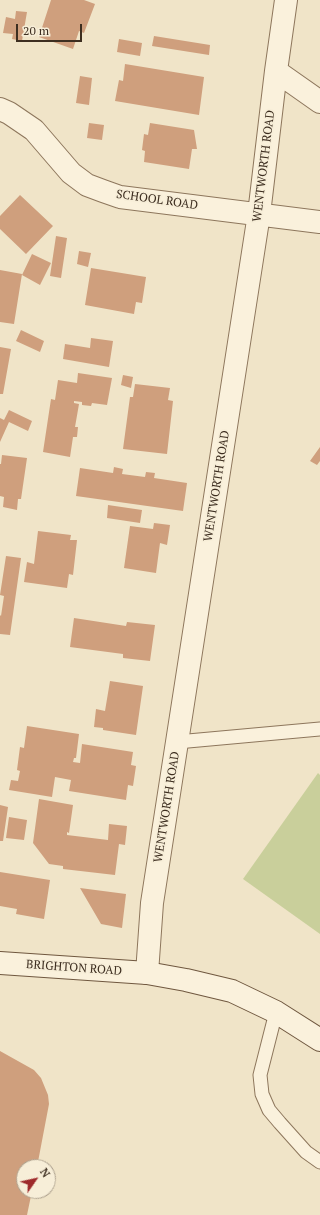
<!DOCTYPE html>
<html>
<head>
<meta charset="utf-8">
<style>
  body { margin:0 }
  #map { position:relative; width:320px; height:1215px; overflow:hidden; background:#f0e4c8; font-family:"PT Serif",serif }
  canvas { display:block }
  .north { position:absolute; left:16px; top:1159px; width:40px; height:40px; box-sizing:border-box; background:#f7eed8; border:1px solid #ada18e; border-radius:50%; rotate:56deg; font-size:11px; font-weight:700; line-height:16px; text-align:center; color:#3d2e20 }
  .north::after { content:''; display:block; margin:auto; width:14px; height:18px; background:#9e2a2b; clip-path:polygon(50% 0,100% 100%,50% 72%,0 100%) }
  .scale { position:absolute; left:16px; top:24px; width:66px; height:18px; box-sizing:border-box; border:2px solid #3d2e20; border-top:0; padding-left:5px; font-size:12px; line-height:14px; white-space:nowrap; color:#3d2e20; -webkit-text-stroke:3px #f7eed8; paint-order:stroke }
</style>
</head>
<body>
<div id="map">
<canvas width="320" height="1215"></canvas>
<div class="north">N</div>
<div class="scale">20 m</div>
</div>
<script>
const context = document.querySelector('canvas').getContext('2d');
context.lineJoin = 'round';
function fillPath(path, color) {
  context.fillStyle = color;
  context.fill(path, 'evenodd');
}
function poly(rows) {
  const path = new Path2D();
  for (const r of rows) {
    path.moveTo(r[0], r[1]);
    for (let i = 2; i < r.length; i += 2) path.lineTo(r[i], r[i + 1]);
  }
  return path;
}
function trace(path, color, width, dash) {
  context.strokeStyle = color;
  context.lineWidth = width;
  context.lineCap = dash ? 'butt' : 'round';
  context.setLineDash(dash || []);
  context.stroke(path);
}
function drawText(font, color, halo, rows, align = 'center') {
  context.font = font + ' "PT Serif",serif';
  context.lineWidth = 3.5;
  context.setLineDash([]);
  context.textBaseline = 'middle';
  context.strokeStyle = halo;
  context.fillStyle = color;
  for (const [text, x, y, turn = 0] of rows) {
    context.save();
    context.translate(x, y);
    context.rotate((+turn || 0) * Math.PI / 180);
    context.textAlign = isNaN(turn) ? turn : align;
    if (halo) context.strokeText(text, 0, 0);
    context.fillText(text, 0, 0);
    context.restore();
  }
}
fillPath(poly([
  [318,773,320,775,320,934,243,879]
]), '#c9cf9b');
fillPath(poly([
  [51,0,84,0,95,4,84,33,79,31,73,49,39,37],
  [16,11,27,12,22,41,12,39,13,34,3,33,6,17,15,19],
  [154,36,210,45,209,55,152,46],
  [119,39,142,43,140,56,117,52],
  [125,64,204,77,199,115,115,101,119,80,123,81],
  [80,76,92,78,89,105,76,103],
  [89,123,104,125,102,140,87,138],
  [150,123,194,130,197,149,192,149,189,169,144,162,145,151,142,150,144,134,148,135],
  [20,195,53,226,26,254,0,229,0,216],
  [56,236,67,238,61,278,50,276],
  [79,251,91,253,88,267,77,264],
  [32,254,51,263,40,285,22,275],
  [91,268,146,277,142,303,136,302,134,314,85,305],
  [0,270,22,274,14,324,0,322],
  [21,330,44,341,40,352,16,341],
  [91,338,113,341,109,367,63,359,65,344,90,348],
  [0,347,11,349,3,394,0,394],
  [78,373,112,378,107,405,92,403,91,406,82,405,82,402,74,401,74,403,79,404,75,427,78,427,77,437,73,437,70,457,43,452,51,399,55,400,58,380,77,383],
  [123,375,133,377,131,388,121,385],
  [135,384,170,388,168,400,173,401,167,454,123,449,130,397,133,397],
  [9,410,32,421,28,431,9,422,0,442,0,418,4,420],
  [320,447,320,461,317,465,310,461],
  [2,455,27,458,21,499,18,499,17,510,3,507,4,497,0,496,0,464,1,464],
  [114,467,123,469,122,474,145,477,146,472,155,473,154,478,187,483,183,511,76,496,80,468,113,473],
  [108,505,142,510,140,523,107,518],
  [154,523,170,525,167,545,160,543,156,573,124,568,130,526,153,529],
  [38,531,71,535,70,540,77,540,73,575,69,574,67,588,24,582,27,562,34,564],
  [6,556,21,558,10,635,0,634,0,615,1,616,4,596,0,595],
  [74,618,126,626,127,622,155,625,150,661,123,658,123,654,70,647],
  [110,681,143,686,136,735,103,730,103,728,94,727,96,709,105,711],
  [27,726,79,734,76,758,74,758,73,762,80,763,82,744,133,752,131,765,136,766,133,786,128,785,126,800,69,791,71,780,55,777,52,797,9,790,11,780,18,781,20,771,17,770,20,747,24,748],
  [39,799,73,805,69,833,67,832,67,835,108,840,109,824,127,826,125,845,119,844,115,875,63,869,63,866,49,864,33,843],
  [0,805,8,807,3,841,0,841],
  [9,817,27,820,24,840,6,838],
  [0,872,50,880,44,919,16,914,17,909,0,906],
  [80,888,126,894,122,928,101,924],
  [0,1051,34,1070,41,1078,48,1095,49,1104,37,1167,24,1167,24,1191,32,1191,27,1215,0,1215]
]), '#cf9f7d');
const lane = poly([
  [177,742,320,729],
  [276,1012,260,1075,262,1094,269,1110,280,1123,306,1152,320,1162]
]);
const street = poly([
  [276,71,320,102],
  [0,109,9,113,34,130,71,173,87,185,103,191,120,197,320,222],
  [147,973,152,903,259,214,276,71,286,0]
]);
const secondary = poly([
  [0,963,147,973,186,980,232,991,276,1012,320,1040]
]);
trace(lane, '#8d765c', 15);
trace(street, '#8d765c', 24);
trace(secondary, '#6f573f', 24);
trace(lane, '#faf1dc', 13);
trace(street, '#faf1dc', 22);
trace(secondary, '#faf1dc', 22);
drawText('12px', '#3d2e20', '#f7eed8', [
  ["WENTWORTH ROAD",264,166,-83],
  ["SCHOOL ROAD",157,200,8],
  ["WENTWORTH ROAD",217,486,-81],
  ["WENTWORTH ROAD",167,807,-81],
  ["BRIGHTON ROAD",74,968,4]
]);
</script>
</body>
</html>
